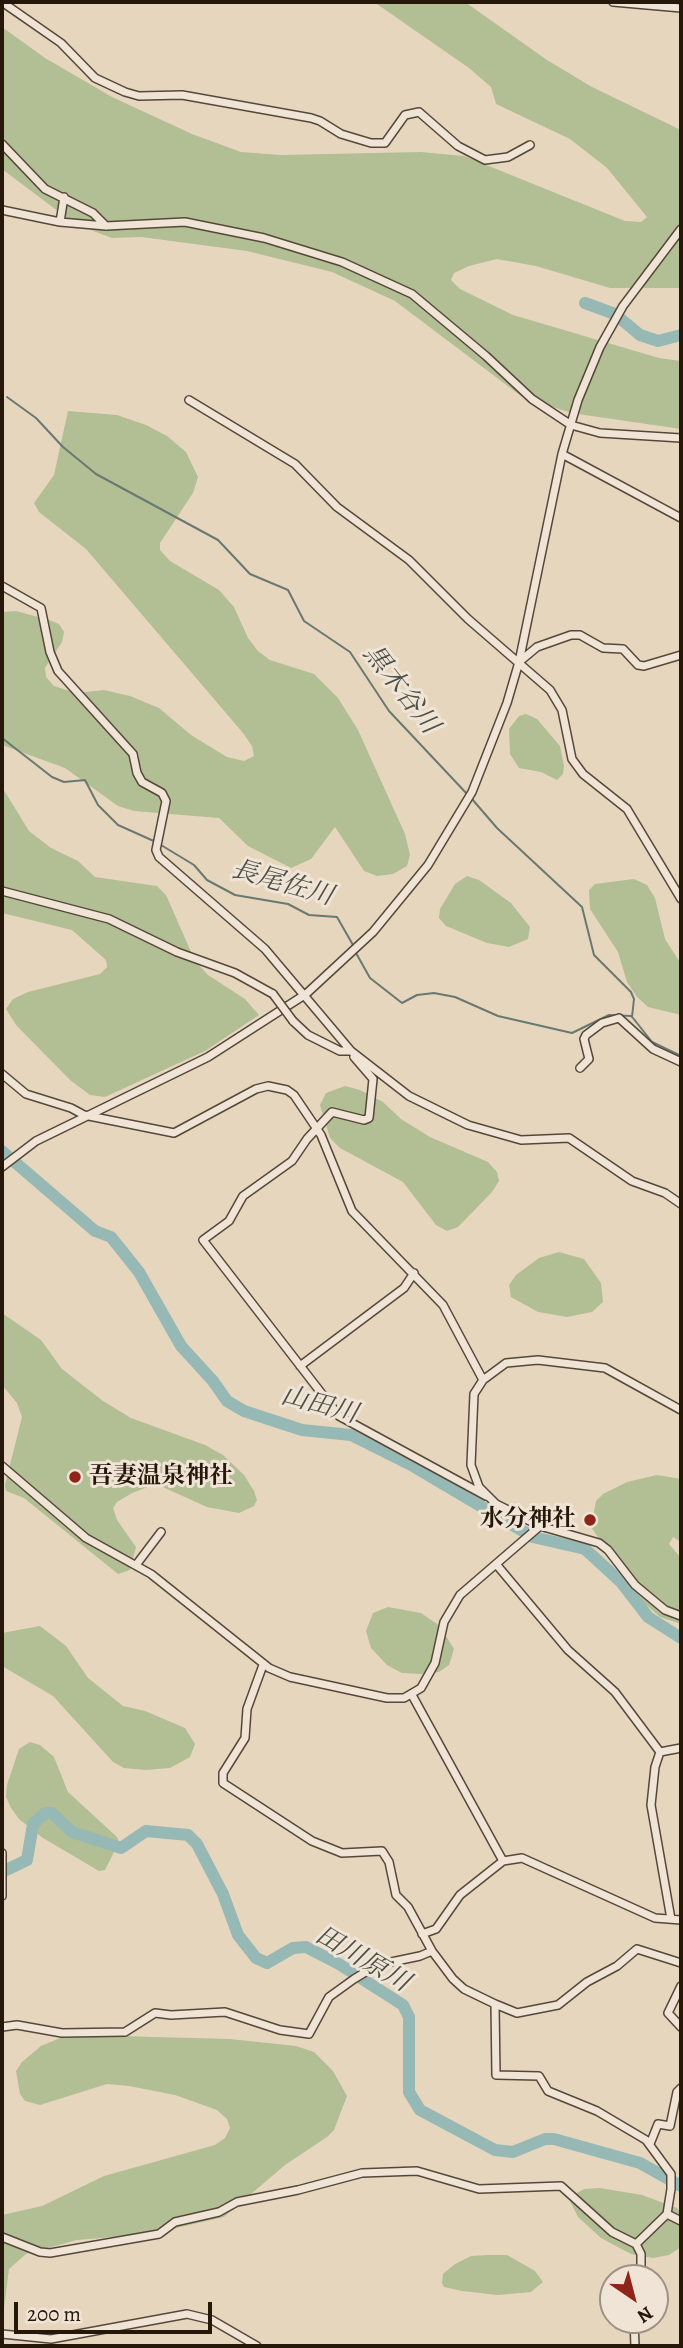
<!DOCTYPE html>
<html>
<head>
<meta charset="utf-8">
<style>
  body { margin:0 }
  #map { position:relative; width:683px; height:2348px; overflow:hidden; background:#e7d6be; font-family:Alegreya,serif }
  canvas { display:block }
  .frame { position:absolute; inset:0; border:4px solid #25180b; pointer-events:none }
  .north { position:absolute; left:599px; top:2264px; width:70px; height:70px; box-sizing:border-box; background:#efe4d5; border:2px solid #9e9284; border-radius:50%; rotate:145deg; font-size:19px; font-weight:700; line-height:28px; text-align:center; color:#25180b }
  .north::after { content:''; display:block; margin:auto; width:24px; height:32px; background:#8f2418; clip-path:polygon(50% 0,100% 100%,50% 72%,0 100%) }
  .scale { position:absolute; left:14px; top:2302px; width:198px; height:32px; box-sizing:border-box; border:4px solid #25180b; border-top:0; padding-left:9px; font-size:21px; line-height:24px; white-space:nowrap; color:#25180b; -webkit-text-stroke:5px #efe4d5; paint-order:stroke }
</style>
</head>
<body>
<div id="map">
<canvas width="683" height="2348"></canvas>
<div class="frame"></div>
<div class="north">N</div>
<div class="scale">200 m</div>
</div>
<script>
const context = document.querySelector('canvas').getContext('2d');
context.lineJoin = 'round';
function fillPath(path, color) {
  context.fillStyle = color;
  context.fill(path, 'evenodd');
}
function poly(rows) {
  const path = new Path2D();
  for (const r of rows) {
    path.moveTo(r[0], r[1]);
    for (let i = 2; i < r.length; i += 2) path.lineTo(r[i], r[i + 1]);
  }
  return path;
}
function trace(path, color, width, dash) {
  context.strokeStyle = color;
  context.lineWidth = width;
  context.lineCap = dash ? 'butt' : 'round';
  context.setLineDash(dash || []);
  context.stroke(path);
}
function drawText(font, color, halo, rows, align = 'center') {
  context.font = font + ' Alegreya,"Noto Serif JP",serif';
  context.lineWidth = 6;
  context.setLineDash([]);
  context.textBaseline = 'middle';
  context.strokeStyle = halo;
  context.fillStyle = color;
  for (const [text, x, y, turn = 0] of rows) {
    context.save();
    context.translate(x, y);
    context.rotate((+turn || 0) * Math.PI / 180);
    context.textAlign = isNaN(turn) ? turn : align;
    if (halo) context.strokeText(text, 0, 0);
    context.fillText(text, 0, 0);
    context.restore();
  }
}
fillPath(poly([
  [374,2,465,2,547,60,592,87,681,130,681,288,610,288,536,266,497,259,469,266,454,273,451,280,460,289,513,315,659,358,681,361,681,429,571,413,521,396,395,301,332,272,247,251,141,237,112,238,75,224,2,169,2,27,45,58,112,97,192,134,241,152,281,155,421,152,464,156,625,221,641,222,647,217,607,168,570,139,496,104,491,87,469,68],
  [68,411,117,415,146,425,167,436,186,452,198,477,193,493,160,543,160,550,170,561,219,590,234,607,248,638,258,651,270,660,314,674,338,698,358,730,405,834,410,855,407,866,393,874,377,876,364,871,335,827,311,859,291,868,248,846,219,818,134,811,118,806,65,768,2,745,2,612,16,611,49,620,59,624,64,632,62,642,45,668,46,677,54,686,76,693,104,690,130,696,159,708,191,735,227,757,244,761,254,756,252,746,243,733,86,549,39,512,34,503,54,475],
  [526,714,537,719,560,746,564,766,563,774,557,780,541,772,519,768,510,754,509,729,519,716],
  [2,787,29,831,51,848,78,861,95,877,157,886,166,895,195,961,208,975,245,999,259,1015,205,1051,105,1097,90,1095,70,1080,16,1025,6,1009,13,999,28,992,100,974,107,967,106,960,72,930,2,913],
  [467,876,479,880,511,903,530,927,528,939,509,947,487,943,446,926,439,918,440,909,455,884],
  [634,879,647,885,655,898,665,939,681,964,681,1015,648,1007,637,997,627,982,618,952,590,909,589,890,595,884],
  [345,1086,360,1090,383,1102,401,1119,430,1137,488,1162,497,1172,499,1181,492,1192,458,1227,447,1231,436,1225,403,1182,340,1148,330,1138,320,1105,326,1093],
  [559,1252,584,1259,601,1283,603,1302,592,1312,567,1317,538,1312,511,1297,509,1285,516,1275,539,1258],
  [2,1313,41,1340,62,1369,103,1401,131,1418,205,1445,223,1455,244,1475,254,1491,257,1500,254,1506,239,1513,207,1507,156,1484,132,1493,117,1502,113,1508,117,1520,136,1547,130,1570,118,1574,24,1498,6,1491,5,1485,22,1417,17,1403,2,1385],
  [657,1475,681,1479,681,1542,673,1537,669,1544,681,1558,681,1624,660,1617,643,1602,591,1527,596,1501,603,1494,627,1482],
  [388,1607,421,1613,440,1626,454,1649,449,1665,439,1672,421,1674,402,1673,387,1665,371,1648,366,1631,373,1613],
  [40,1626,66,1646,88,1678,123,1706,145,1711,185,1728,195,1744,190,1757,170,1768,146,1770,124,1768,113,1762,53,1696,2,1666,2,1633],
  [30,1742,40,1745,54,1757,68,1792,117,1837,119,1842,105,1870,99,1871,43,1838,19,1819,11,1808,6,1797,7,1785,19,1749],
  [81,2035,230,2039,296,2046,314,2052,333,2071,347,2096,334,2130,327,2137,285,2165,224,2217,150,2234,77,2240,26,2254,9,2269,2,2324,2,2215,42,2206,104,2176,215,2145,225,2138,230,2128,227,2119,217,2110,175,2095,129,2086,107,2084,40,2105,25,2101,20,2094,16,2071,22,2062,41,2046,60,2038],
  [600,2188,642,2195,677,2208,681,2213,681,2247,669,2255,653,2258,631,2254,601,2238,578,2217,570,2201,575,2194,584,2189],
  [489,2255,507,2255,535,2271,543,2282,531,2292,498,2295,462,2291,444,2287,442,2283,443,2274,455,2264,471,2256]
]), '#b2be94');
trace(poly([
  [7,397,36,418,63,447,96,474,218,540,250,574,288,590,304,621,350,652,389,711,468,795],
  [2,738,52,777,64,782,85,780,98,805,118,825,156,842],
  [472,799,497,828,582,907,594,955,631,992,634,999,632,1017],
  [161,845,194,865,207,880,235,895,288,904,309,915,337,917,353,945],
  [356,953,370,978,402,1003,417,995,434,993,455,997,498,1016,572,1033,609,1015,631,1016],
  [633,1018,652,1042,681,1056]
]), '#697971', 2);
trace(poly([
  [585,303,615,314,640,335,658,341,681,335],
  [2,1151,95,1231,111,1237,139,1272,181,1346,213,1381,227,1401,244,1411,302,1430,351,1435,413,1466,533,1537,585,1549,621,1582,648,1617,681,1638],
  [2,1872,27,1860,33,1824,45,1813,52,1813,72,1832,121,1848,146,1831,188,1835,197,1844,223,1894,238,1935,256,1958,267,1963,293,1948,306,1947,339,1964,403,2005,409,2017,409,2092,420,2110,495,2150,513,2152,545,2139,554,2139,640,2163,681,2186]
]), '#97b9b5', 12);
const minor = poly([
  [2,2,61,43,95,78,125,92,139,96,182,95,311,118,320,121,341,134,371,143,385,143,405,115,419,112,458,146,485,160,508,157,530,145],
  [613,2,681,8],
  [2,144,45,189,93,213,106,226],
  [2,210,60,222,106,226,185,222,264,238,342,262,412,294,486,356,532,399,571,425,600,433,681,438],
  [60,222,64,197],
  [189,400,295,464,337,507,409,560,468,619,550,690,562,710,572,759,583,774,627,809,681,899],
  [562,454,681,518],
  [2,586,41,608,50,652,58,671,133,754,137,773,142,782,162,793,166,801,156,850,159,857,265,949,351,1051,409,1096,468,1125,521,1140,569,1138,632,1181,665,1193,681,1204],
  [519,662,537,647,571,635,580,635,603,648,623,649,638,665,644,666,681,655],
  [2,891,109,919,177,952,235,973,273,994],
  [293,1021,308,1035,340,1051,351,1051],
  [354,1057,373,1079,369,1118,364,1120,332,1112,307,1139,292,1161,243,1196,229,1221,203,1240,339,1416,486,1496],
  [580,1068,589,1059,584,1039,586,1035,602,1023,619,1018,653,1049,681,1062],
  [2,1074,26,1094,71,1108,84,1115,174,1133,256,1089,268,1086,287,1090,294,1095,321,1135,352,1211,443,1305,483,1380],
  [2,1167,36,1141,208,1057,306,994,373,932,428,865,472,792,507,703,519,662,562,454,578,400,600,347,623,306,681,229],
  [300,1366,404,1288,414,1273],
  [681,1410,605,1368,538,1360,506,1363,483,1380,474,1394,471,1465,479,1487,496,1504,540,1526,599,1543,608,1550,635,1585,665,1610,681,1616],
  [2,1466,86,1538,151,1574,269,1668,290,1677,387,1698,404,1698,421,1688,435,1663,444,1622,460,1595,540,1526],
  [496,1564,568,1650,615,1692,660,1752],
  [136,1565,161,1532],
  [263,1665,247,1709,245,1738,223,1773,223,1783,312,1841,342,1853,382,1851,389,1862,396,1895,408,1907,432,1951,453,1979,464,1989,495,2004,496,2075,539,2076,548,2091,597,2111,646,2140,671,2174,671,2189,667,2214,636,2244],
  [412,1695,503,1861],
  [660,1752,655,1767,651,1805,671,1919],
  [660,1752,681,1748],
  [2,1853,2,1896],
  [422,1934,436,1929,460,1895,503,1861,522,1858,655,1918,681,1920],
  [681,1986,668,2013,681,2027],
  [495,2004,517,2013,558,2005,587,1982,617,1966,637,1949,681,1963],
  [2,2027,17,2025,62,2033,125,2032,155,2013,171,2015,225,2012,280,2030,309,2034,329,1997,354,1979,377,1965,420,1956,432,1951],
  [650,2144,658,2124,670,2126,677,2092,681,2088],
  [667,2214,681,2221],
  [2,2237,40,2252,50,2253,159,2234,175,2222,219,2212,237,2202,298,2190,362,2173,417,2171,479,2189,561,2186,612,2232,636,2244,641,2254,641,2278],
  [634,2320,635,2346],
  [2,2334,51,2339,187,2314,212,2320,257,2346]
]);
trace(minor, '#564838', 10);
trace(minor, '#efe4d5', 7);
const minorBridge = poly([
  [273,994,293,1021]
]);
trace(minorBridge, '#564838', 10, []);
trace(minorBridge, '#efe4d5', 7);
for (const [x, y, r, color] of [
  [75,1477,7,"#8f2418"],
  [590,1520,7,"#8f2418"]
]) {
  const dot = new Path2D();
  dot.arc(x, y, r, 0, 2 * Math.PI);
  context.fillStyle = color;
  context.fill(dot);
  trace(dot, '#efe4d5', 2.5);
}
drawText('bold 24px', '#25180b', '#efe4d5', [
  ["吾妻温泉神社",89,1477],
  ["水分神社",576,1520,"right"]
], 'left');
drawText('italic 26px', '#4d5046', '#efe4d5', [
  ["黒木谷川",400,690,52],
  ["長尾佐川",282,884,16],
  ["山田川",319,1406,15],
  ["田川原川",362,1960,30]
]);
</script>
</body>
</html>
